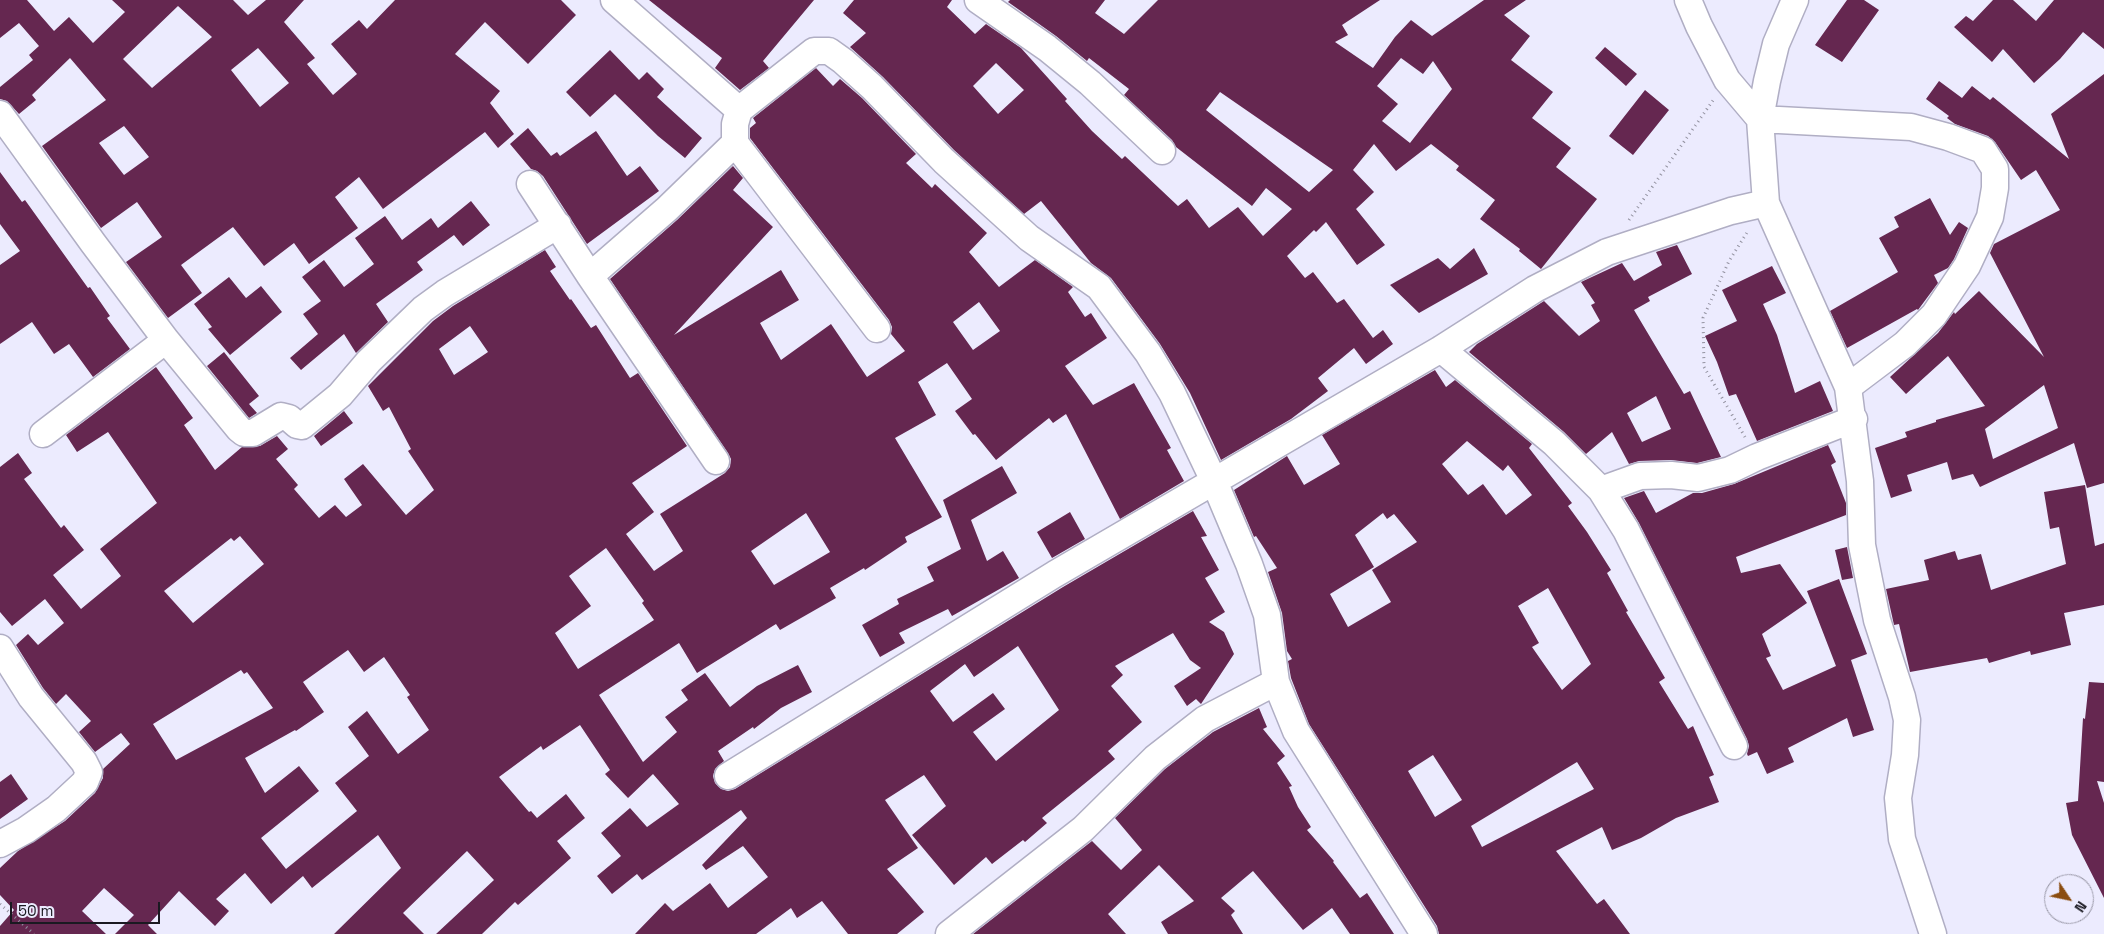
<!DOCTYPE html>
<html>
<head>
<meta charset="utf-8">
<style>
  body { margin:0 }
  #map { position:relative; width:2104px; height:934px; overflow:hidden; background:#ecebfe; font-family:"Space Grotesk",sans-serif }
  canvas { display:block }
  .north { position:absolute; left:2044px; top:874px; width:50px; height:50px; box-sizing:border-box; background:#ecebfe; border:1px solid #9897a6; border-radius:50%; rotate:124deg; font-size:14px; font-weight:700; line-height:20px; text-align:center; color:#1a1921 }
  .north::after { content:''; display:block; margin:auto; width:18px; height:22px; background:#8b4d10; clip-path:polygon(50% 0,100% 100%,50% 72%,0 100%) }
  .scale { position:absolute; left:10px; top:902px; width:150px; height:22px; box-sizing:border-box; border:2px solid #1a1921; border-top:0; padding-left:6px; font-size:15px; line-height:18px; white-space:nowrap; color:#1a1921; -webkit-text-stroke:4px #ecebfe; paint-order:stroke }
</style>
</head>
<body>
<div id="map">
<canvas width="2104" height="934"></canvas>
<div class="north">N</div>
<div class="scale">50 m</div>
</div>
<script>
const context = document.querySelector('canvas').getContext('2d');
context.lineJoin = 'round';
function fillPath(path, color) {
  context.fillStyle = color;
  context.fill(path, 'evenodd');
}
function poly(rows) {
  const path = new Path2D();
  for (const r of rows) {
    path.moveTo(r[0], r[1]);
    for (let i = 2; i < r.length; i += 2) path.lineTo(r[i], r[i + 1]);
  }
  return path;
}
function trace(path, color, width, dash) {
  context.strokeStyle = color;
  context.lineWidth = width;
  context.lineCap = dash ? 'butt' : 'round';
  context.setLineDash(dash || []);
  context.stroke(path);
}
fillPath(poly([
  [0,0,27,0,54,31,69,17,93,43,125,12,112,0,233,0,248,15,266,0,304,0,284,22,315,58,307,64,333,95,357,74,331,44,359,20,367,29,395,0,561,0,576,15,528,64,485,22,455,54,500,91,490,103,514,134,498,148,485,132,383,209,359,177,335,197,358,228,309,264,294,243,264,266,233,227,181,265,202,293,168,318,126,262,162,237,137,202,101,228,42,146,106,100,70,58,32,95,36,100,19,114,7,101,0,99,0,87,33,60,29,55,39,46,19,23,0,38],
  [178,6,212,37,152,88,123,59],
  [258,48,289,83,260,107,231,70],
  [124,126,149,157,124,175,99,143],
  [649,0,814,0,763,61,769,68,740,90,715,68,722,58],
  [854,0,952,0,947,7,975,34,986,24,1021,48,1067,99,1065,101,1092,131,1122,159,1125,156,1178,206,1187,199,1209,228,1238,207,1263,236,1292,209,1266,188,1252,206,1176,147,1172,140,1124,95,1129,89,1089,58,1087,61,1056,36,1008,2,1010,0,1105,0,1095,13,1124,34,1158,0,1380,0,1342,25,1348,35,1335,42,1373,68,1395,37,1411,20,1432,36,1484,0,1526,0,1504,15,1530,36,1511,60,1553,92,1532,118,1571,148,1556,167,1597,199,1541,269,1519,251,1520,249,1480,219,1495,200,1456,170,1459,166,1431,144,1396,171,1374,144,1353,170,1374,192,1356,209,1385,245,1357,265,1326,222,1316,232,1314,230,1287,256,1305,278,1313,272,1337,303,1344,299,1373,338,1383,330,1393,344,1366,364,1354,348,1318,378,1328,391,1291,419,1221,460,1190,393,1160,344,1111,278,1091,263,1041,201,1024,214,954,150,883,77,850,47,866,33,843,13],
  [1401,58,1423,74,1433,61,1452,89,1410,143,1382,121,1398,104,1377,86],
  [996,63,1024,90,998,114,973,86],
  [1220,92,1333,170,1309,192,1206,110],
  [1847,0,1864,0,1879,10,1842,62,1815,45],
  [1993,0,2013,0,2036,21,2054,0,2104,0,2104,49,2083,32,2060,59,2034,83,2003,49,1992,62,1954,27,1966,16,1973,21],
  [1605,47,1637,74,1626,86,1595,58],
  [610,50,639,80,647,72,664,89,657,97,702,138,685,158,658,136,615,94,590,117,566,92],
  [816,68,833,86,840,79,862,98,916,154,906,163,932,188,935,184,987,233,969,252,999,287,1035,260,1073,287,1068,292,1085,317,1091,313,1107,338,1065,366,1093,405,1134,383,1171,448,1167,450,1184,481,1120,519,1066,414,1053,423,1049,418,996,460,975,434,973,435,955,411,972,399,947,363,918,382,936,415,895,438,942,517,905,537,907,542,865,570,864,568,830,588,836,598,780,630,776,624,697,673,679,643,599,695,643,762,677,732,665,717,688,700,681,690,705,673,730,707,757,686,798,665,812,692,781,708,754,729,753,727,718,751,724,761,715,769,713,776,715,783,721,789,728,791,735,789,1063,587,1193,511,1207,536,1201,537,1219,570,1205,578,1225,612,1209,622,1224,632,1234,654,1201,704,1196,699,1187,706,1174,686,1201,668,1190,660,1173,633,1115,666,1123,675,1111,686,1142,722,1108,751,1115,759,1042,818,1047,823,1025,842,1023,840,992,864,986,857,954,885,912,835,946,806,924,775,885,800,918,848,887,869,924,912,897,934,848,934,822,901,797,918,791,908,756,934,635,934,665,903,673,911,710,883,728,908,768,877,743,846,706,870,702,865,747,818,741,810,642,880,637,874,612,894,597,876,621,856,601,833,630,808,647,827,679,804,653,774,628,798,605,774,610,770,580,725,543,750,541,746,499,777,529,812,531,811,537,818,566,794,585,818,557,841,571,858,518,905,515,902,482,934,436,934,494,880,467,851,403,913,424,934,334,934,401,868,378,835,312,888,303,876,271,904,245,873,216,899,229,911,215,926,179,891,148,925,157,934,115,934,134,915,104,888,82,911,106,934,0,934,0,926,14,910,0,895,0,868,18,851,65,821,95,793,103,778,103,769,130,744,121,733,95,752,79,732,91,721,66,694,56,704,43,688,16,645,28,634,38,645,64,623,45,599,12,626,0,612,0,467,18,453,32,473,24,479,61,528,64,525,84,550,53,575,81,609,121,576,100,549,157,503,108,432,77,452,66,435,156,367,193,418,184,425,215,470,242,447,260,446,277,436,288,449,276,459,298,485,294,489,319,518,335,505,346,517,362,505,344,479,363,464,406,515,434,490,408,451,411,449,389,407,383,411,368,386,433,321,453,306,545,250,556,267,550,271,570,300,571,299,591,328,596,325,630,378,638,373,687,446,632,483,654,512,626,534,654,571,683,551,660,514,725,473,730,467,731,459,728,453,610,279,677,220,733,166,743,178,733,190,773,227,674,335,781,270,799,300,760,323,781,360,831,324,867,377,905,351,891,334,892,327,889,320,750,138,750,128,756,123,753,118],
  [979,302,1000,331,973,350,953,322],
  [470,326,488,352,454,375,439,349],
  [806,513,830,552,774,585,751,551],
  [240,536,264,564,193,623,164,591,231,538,234,541],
  [606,548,644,601,642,603,654,620,578,669,555,633,591,606,569,576],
  [1018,646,1059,710,996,761,973,732,1005,709,993,693,953,722,930,691,965,664,974,677],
  [348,650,364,672,384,657,410,695,407,697,429,730,398,754,367,711,348,727,369,756,335,783,357,811,286,869,261,838,319,791,299,766,265,793,245,758,295,730,296,731,324,712,303,682],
  [241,670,244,674,247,672,273,708,176,760,153,724],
  [2104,74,2104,483,2087,488,2074,443,1980,487,1973,474,1952,480,1947,462,1907,475,1912,491,1891,498,1875,448,1907,437,1905,432,1936,422,1936,420,1985,406,1948,356,1906,394,1890,377,1938,333,1954,312,1955,314,1979,291,2044,357,1990,253,1994,244,2060,210,2036,170,2021,180,1995,142,1988,136,1955,124,1947,118,1949,116,1926,99,1939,81,1962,98,1972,86,1990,100,1993,97,2069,159,2051,114],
  [2044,385,2058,428,1993,459,1985,429],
  [1645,90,1669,110,1633,155,1609,136],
  [528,128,551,156,557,152,560,156,596,131,627,176,640,166,659,191,587,244,543,176,537,171,531,169,510,144],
  [0,172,22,202,25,200,88,288,90,287,110,316,107,318,130,349,93,377,69,344,54,354,32,322,0,344,0,265,20,251,0,224],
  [1930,198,1950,235,1959,222,1968,228,1954,259,1948,268,1934,275,1938,283,1918,310,1917,309,1847,348,1830,311,1898,272,1879,238,1899,227,1894,217],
  [471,201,490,225,463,246,454,235,417,262,423,270,376,304,388,322,356,353,344,334,301,370,290,358,318,334,303,314,321,301,302,277,324,260,344,287,374,264,355,238,385,216,402,240,431,218,438,228],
  [1677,245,1692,274,1648,297,1650,301,1634,310,1684,394,1690,391,1721,457,1697,463,1671,460,1639,461,1629,464,1612,432,1586,454,1564,432,1469,352,1477,344,1544,301,1579,336,1600,321,1591,305,1595,303,1581,282,1622,263,1634,281,1662,265,1656,252],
  [1656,396,1671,429,1642,442,1627,413],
  [1474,248,1488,274,1419,313,1390,285,1438,258,1450,269],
  [1772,266,1786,293,1763,304,1777,335,1795,393,1820,381,1833,411,1757,441,1736,394,1729,396,1717,362,1705,336,1737,321,1722,290],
  [229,277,246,298,261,286,282,312,230,355,208,329,212,327,194,304],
  [224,352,259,396,249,404,257,413,249,418,207,366],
  [1435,370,1446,387,1455,380,1532,444,1529,448,1572,503,1568,506,1587,532,1611,570,1607,573,1628,611,1626,612,1665,678,1659,682,1688,729,1693,726,1714,775,1709,777,1719,802,1676,818,1641,838,1612,850,1602,827,1556,851,1597,904,1604,899,1630,934,1439,934,1437,926,1309,724,1291,678,1288,661,1292,659,1287,651,1282,613,1268,572,1277,568,1256,536,1254,537,1234,490,1287,456,1304,485,1340,464,1322,435],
  [1467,441,1503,471,1508,465,1532,495,1506,515,1483,484,1468,495,1442,464],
  [1383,513,1387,519,1394,514,1417,542,1372,570,1391,602,1348,627,1330,594,1374,567,1355,535],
  [1548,588,1591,664,1562,690,1532,647,1539,643,1518,606],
  [1433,755,1462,800,1435,817,1408,771],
  [1577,762,1594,789,1482,847,1471,826],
  [344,411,353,423,321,446,314,436],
  [1828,445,1836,462,1831,465,1846,503,1846,515,1736,557,1741,573,1780,564,1807,603,1762,634,1771,656,1766,658,1783,690,1836,666,1807,591,1839,579,1867,654,1851,660,1874,730,1853,737,1847,718,1788,748,1794,762,1767,774,1757,752,1748,756,1747,754,1749,746,1747,739,1639,523,1624,498,1644,491,1656,513,1693,493,1702,493,1734,484],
  [1002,466,1017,493,971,520,987,561,1003,551,1019,578,952,616,948,609,899,633,905,643,880,657,862,625,899,604,897,599,934,581,927,567,961,549,943,500],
  [2085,485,2095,546,2104,543,2104,605,2064,613,2071,645,2031,655,2030,651,1989,663,1987,658,1910,672,1899,624,1894,625,1886,589,1929,580,1924,560,1955,551,1958,560,1981,554,1991,590,2066,564,2059,527,2050,529,2044,492],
  [1070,512,1085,539,1052,558,1037,532],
  [1847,547,1853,578,1842,580,1835,550],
  [2089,682,2104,683,2104,782,2097,781,2104,803,2104,898,2072,835,2066,803,2078,801,2083,718,2085,719],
  [1259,708,1267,727,1263,729,1285,756,1277,763,1292,786,1289,787,1298,807,1311,827,1307,830,1334,861,1333,862,1360,898,1367,893,1394,934,1350,934,1332,908,1303,930,1253,871,1221,898,1235,911,1231,915,1243,934,1168,934,1161,922,1194,901,1159,865,1108,914,1126,934,973,934,1092,841,1121,870,1142,850,1115,818,1165,769,1213,732],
  [11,774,28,799,0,819,0,782]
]), '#652750');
const minor = poly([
  [978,0,1047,48,1090,83,1162,151],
  [1688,0,1699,26,1727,80,1760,119,1911,127,1948,137,1983,150,1995,169,1995,188,1990,217,1967,266,1934,315,1905,344,1848,387],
  [1795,0,1776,44,1767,81,1760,119,1766,203,1848,387,1860,481,1862,545,1877,620,1902,697,1907,720,1905,755,1898,798,1902,839,1933,934],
  [739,110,814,51,829,51,843,61,872,87,944,161,1029,238,1099,287,1148,353,1172,393,1214,481,1249,564,1267,615,1276,682,1296,731,1424,934],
  [0,114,93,243,166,340,43,434],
  [735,143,877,329],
  [530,184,590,276,716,461],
  [590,276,667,209,735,143,735,124,739,110,614,0],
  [166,340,239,429,244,433,253,433,281,416,289,418,297,425,302,426,340,395,369,361,423,309,445,293,558,225],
  [1441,349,1554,443,1601,490,1626,530,1734,746],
  [1601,490,1640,476,1671,475,1698,478,1730,470,1757,457,1854,419],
  [0,648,31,697,84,762,89,772,85,782,56,809,26,830,0,844],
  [728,776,1055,574,1441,349,1535,289,1607,252,1731,211,1766,203],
  [949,934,1083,829,1155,758,1205,719,1276,682]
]);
trace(minor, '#b0aec4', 29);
trace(poly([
  [1629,220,1714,99],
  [1745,437,1704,367,1703,318,1729,261,1748,231],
  [0,904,34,934]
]), '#9392a0', 3, [1, 4]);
trace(minor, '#fff', 26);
</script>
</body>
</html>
